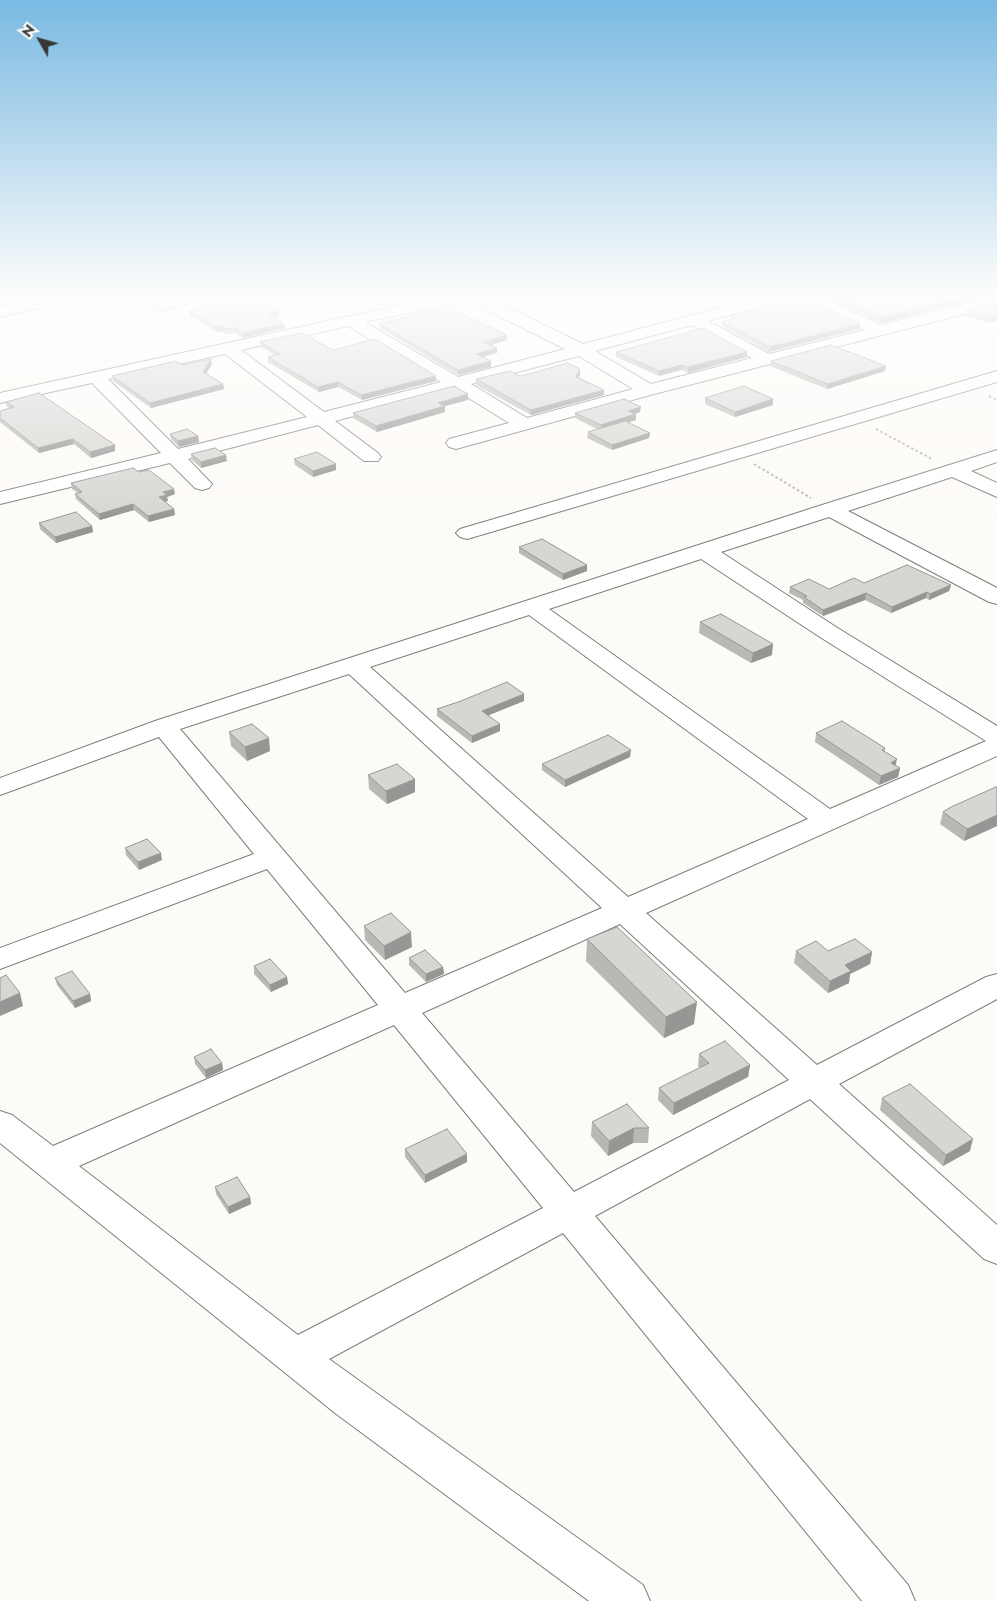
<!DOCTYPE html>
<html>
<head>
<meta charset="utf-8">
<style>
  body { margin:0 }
  #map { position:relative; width:997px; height:1601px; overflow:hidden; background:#fdfbf8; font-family:Jost,sans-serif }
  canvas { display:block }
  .north { position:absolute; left:15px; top:15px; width:50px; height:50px; -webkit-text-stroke:4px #fff; paint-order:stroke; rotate:308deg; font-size:14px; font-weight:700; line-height:20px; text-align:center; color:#383736 }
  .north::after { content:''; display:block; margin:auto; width:18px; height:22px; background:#383736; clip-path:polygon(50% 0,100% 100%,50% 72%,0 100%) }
</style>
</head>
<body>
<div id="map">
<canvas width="997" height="1601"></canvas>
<div class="north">N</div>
</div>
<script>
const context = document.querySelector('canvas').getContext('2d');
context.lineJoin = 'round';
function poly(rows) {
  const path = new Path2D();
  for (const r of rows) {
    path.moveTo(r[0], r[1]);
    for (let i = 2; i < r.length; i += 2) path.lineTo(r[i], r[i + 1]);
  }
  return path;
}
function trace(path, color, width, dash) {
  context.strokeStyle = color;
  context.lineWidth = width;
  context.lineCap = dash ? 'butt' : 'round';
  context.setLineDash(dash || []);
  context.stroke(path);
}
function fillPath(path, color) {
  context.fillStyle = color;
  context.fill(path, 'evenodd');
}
const minor = poly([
  [51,296,81,296,78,299,0,317,0,307,51,296],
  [179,296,208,296,205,299,161,310,153,305,155,302,179,296],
  [441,296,484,296,583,344,765,296,792,296,789,299,708,321,769,354,865,330,802,299,799,296,820,296,881,325,985,299,993,304,991,307,654,394,456,449,449,447,446,443,449,439,509,423,454,389,335,421,378,453,381,457,378,461,364,461,318,425,188,459,212,484,209,488,202,490,195,488,170,463,0,504,0,492,161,453,92,383,0,403,0,393,441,296],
  [471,302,565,349,458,377,365,322,445,305,471,302],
  [692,325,752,358,651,384,595,351,692,325],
  [348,326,441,382,324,412,241,350,348,326],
  [225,354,307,417,178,449,108,379,225,354],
  [579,356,633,389,527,418,471,384,579,356],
  [997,371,997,382,474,537,467,539,460,537,456,533,460,529,997,371],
  [997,450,997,462,971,471,997,483,997,497,952,477,848,511,997,588,997,604,989,602,829,517,721,552,836,627,997,726,997,756,646,913,817,1065,986,977,997,974,997,999,839,1084,997,1225,997,1264,984,1259,810,1099,595,1216,908,1585,915,1601,862,1601,563,1233,329,1359,643,1585,650,1601,589,1601,335,1413,0,1143,0,1111,12,1115,53,1146,378,1005,267,869,0,969,0,948,254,854,159,737,0,795,0,778,155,721,822,505,997,450],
  [701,559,820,637,986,741,830,809,549,609,701,559],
  [529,615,808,819,628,897,370,667,529,615],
  [349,674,602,908,405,993,180,729,349,674],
  [620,924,789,1080,574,1192,422,1013,620,924],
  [394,1025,543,1208,298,1335,79,1166,394,1025]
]);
trace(minor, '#7f7e7b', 2);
trace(poly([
  [989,396,997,400],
  [876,429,932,459],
  [754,464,811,498]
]), '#b5b3b1', 2, [2.5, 2.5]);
fillPath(minor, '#fff');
fillPath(poly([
  [825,296,997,296,989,323,965,316,966,311,993,303,994,302,985,297,881,323],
  [762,306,860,324,860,329,769,352,722,326,722,322,731,319,731,316,761,308],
  [189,311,279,311,279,316,273,317,285,328,243,338,236,333,226,334,221,331,217,332,190,316],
  [379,324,507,335,507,340,491,345,497,353,482,357,491,367,458,375,380,328],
  [260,342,333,350,436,381,362,400,338,387,319,392,268,362,268,357,275,355,261,347],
  [616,352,747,357,688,373,681,370,659,376,616,357],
  [771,361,886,366,885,371,827,389,770,366],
  [212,364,206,373,223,384,224,389,151,408,113,381,112,376,183,365],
  [580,375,578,377,604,390,604,395,531,415,476,385,476,379,520,376],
  [705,398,773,399,773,405,735,417,705,404],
  [468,400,444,406,445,412,377,432,353,418,353,413],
  [6,402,115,445,115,451,91,458,74,444,39,453,0,422,0,411,9,408,7,407],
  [640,412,635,414,636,414,636,420,628,422,650,433,649,438,612,450,587,438,588,432,597,429,575,418,575,413],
  [170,434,198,436,199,442,179,447,171,439],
  [191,454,227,461,201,468,192,460],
  [294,459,336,464,336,470,313,477,295,465],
  [139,472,175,494,167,497,168,501,164,502,174,509,175,515,149,522,134,510,100,520,76,499,75,494,78,493,72,489,71,483],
  [39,523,92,526,93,532,56,543,40,529],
  [519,547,587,571,563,580,519,553],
  [864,583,951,585,949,591,929,600,926,598,891,613,865,600,823,616,803,603,803,600,789,593,790,587,829,589],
  [700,622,772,655,751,663,699,633],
  [524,694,524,701,487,715,500,731,472,743,437,716,437,709],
  [229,732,270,751,247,761,231,746],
  [816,733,885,748,885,752,896,766,900,768,898,777,879,785,815,742],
  [630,757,565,787,542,770,542,764],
  [368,775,415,779,415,792,387,804,369,789],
  [997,788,997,826,964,841,940,824,943,812],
  [125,848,162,860,139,870,126,855],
  [364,926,412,947,385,960,365,940],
  [587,939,694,1024,664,1038,586,961],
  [796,951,872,952,870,964,850,974,849,983,828,993,794,963],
  [409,958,443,967,444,974,426,982,409,965],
  [254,966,287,977,288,984,271,992,254,974],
  [55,978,90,994,91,1001,75,1008,57,985],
  [699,1054,750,1065,748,1077,673,1115,658,1100,659,1088,700,1068,698,1066],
  [194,1057,222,1063,223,1070,206,1078,195,1064],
  [882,1098,970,1151,943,1166,880,1110],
  [592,1122,649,1128,648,1143,633,1143,608,1156,591,1136],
  [405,1149,467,1162,425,1183,405,1157],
  [215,1187,250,1197,251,1204,229,1214,216,1194]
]), '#b9b8b5');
fillPath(poly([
  [970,296,985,296,985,297,881,323,882,318],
  [279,311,279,316,267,319,267,314],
  [997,316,997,321,989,323,990,318],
  [284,324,285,328,243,338,243,333],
  [860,324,860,329,769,352,770,347],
  [221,326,221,331,217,332,216,327],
  [507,335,507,340,484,347,484,342],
  [497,348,497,353,476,359,476,354],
  [747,352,747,357,688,373,688,367],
  [211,359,212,364,204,377,203,372],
  [491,361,491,367,458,375,458,370],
  [682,365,681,370,659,376,659,371],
  [886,366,885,371,827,389,828,384],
  [580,369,580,375,576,382,576,377],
  [436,376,436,381,362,400,361,395],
  [338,382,338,387,319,392,318,387],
  [223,384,224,389,151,408,150,403],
  [604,390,604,395,531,415,531,410],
  [468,394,468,400,438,408,438,403],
  [773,399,773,405,735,417,735,412],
  [445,406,445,412,377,432,376,426],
  [641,407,640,412,628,416,628,411],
  [636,414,636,420,601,431,601,425],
  [650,433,649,438,612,450,612,445],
  [198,436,199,442,179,447,178,441],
  [73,439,74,444,39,453,38,448],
  [115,445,115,451,91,458,90,452],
  [226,455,227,461,201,468,201,462],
  [336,464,336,470,313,477,313,471],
  [174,489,175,494,167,497,168,501,160,503,159,497,163,492],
  [133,504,134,510,100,520,99,514],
  [174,509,175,515,149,522,148,516],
  [92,526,93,532,56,543,55,537],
  [587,565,587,571,563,580,563,574],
  [951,585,949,591,929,600,930,594],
  [927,592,926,598,891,613,892,607],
  [866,593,865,600,823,616,823,610],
  [773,644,772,655,751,663,753,653],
  [524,694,524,701,482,718,482,711],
  [500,724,500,731,472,743,472,736],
  [269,738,270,751,247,761,245,747],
  [631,750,630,757,565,787,565,780],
  [897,759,895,768,891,763],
  [900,768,898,777,879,785,881,776],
  [415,779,415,792,387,804,386,791],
  [997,815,997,826,964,841,967,829],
  [161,853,162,860,139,870,138,862],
  [411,932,412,947,385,960,384,946],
  [872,952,870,964,850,974,849,983,828,993,830,981,845,965],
  [443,967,444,974,426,982,426,974],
  [287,977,288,984,271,992,270,985],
  [20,993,23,1006,0,1016,0,1002],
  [90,994,91,1001,75,1008,73,1001],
  [697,1002,694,1024,664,1038,666,1017],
  [222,1063,223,1070,206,1078,205,1070],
  [750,1065,748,1077,673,1115,674,1103],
  [634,1128,633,1143,608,1156,609,1141],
  [973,1139,970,1151,943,1166,946,1155],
  [467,1154,467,1162,425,1183,425,1175],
  [250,1197,251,1204,229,1214,228,1207]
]), '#969694');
const building = poly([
  [246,296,251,296,279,311,267,314,284,324,243,333,236,328,225,329,221,326,216,327,189,311,246,296],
  [795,296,803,296,860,324,770,347,722,322,736,318,731,316,764,307,762,306,795,296],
  [835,296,970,296,882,318,835,296],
  [992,296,997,296,997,316,990,318,966,311,993,303,995,298,992,296],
  [447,307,507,335,484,342,497,348,476,354,491,361,458,370,379,324,447,307],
  [703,328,747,352,688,367,682,365,659,371,616,352,703,328],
  [302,333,333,350,375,339,436,376,361,395,338,382,318,387,268,357,280,354,260,342,302,333],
  [831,345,886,366,828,384,771,361,831,345],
  [211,359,203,372,223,384,150,403,112,376,176,361,183,365,211,359],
  [567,363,580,369,576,377,604,390,531,410,476,379,510,371,520,376,529,374,567,363],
  [454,386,468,394,438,403,445,406,376,426,353,413,454,386],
  [744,386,773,399,735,412,705,398,744,386],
  [39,393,115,445,90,452,73,439,38,448,0,418,0,411,14,407,6,402,39,393],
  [624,399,641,407,628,411,636,414,601,425,575,413,624,399],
  [625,421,650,433,612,445,588,432,625,421],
  [187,429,198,436,178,441,170,434,187,429],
  [215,448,226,455,201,462,191,454,215,448],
  [317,452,336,464,313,471,294,459,317,452],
  [133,468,139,472,149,470,174,489,163,492,167,495,159,497,174,509,148,516,133,504,99,514,75,494,82,492,71,483,133,468],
  [76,512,92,526,55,537,39,523,76,512],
  [542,539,587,565,563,574,519,547,542,539],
  [907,565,951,585,930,594,927,592,892,607,866,593,823,610,804,597,807,596,790,587,809,579,829,589,854,578,864,583,907,565],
  [721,614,773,644,753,653,700,622,721,614],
  [507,682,524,694,482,711,500,724,472,736,437,709,461,701,507,682],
  [842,721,885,748,882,750,897,759,891,763,900,768,881,776,816,733,842,721],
  [252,724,269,738,245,747,229,732,252,724],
  [608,735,631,750,565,780,542,764,608,735],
  [397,764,415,779,386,791,368,775,397,764],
  [996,787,997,788,997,815,967,829,943,812,951,807,996,787],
  [147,839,161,853,138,862,125,848,147,839],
  [391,913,411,932,384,946,364,926,391,913],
  [617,927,697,1002,666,1017,587,939,617,927],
  [855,939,872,952,845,965,851,971,830,981,796,951,816,941,828,951,855,939],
  [425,950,443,967,426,974,409,958,425,950],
  [270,959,287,977,270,985,254,966,270,959],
  [72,971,90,994,73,1001,55,978,72,971],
  [6,975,20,993,0,1002,0,978,6,975],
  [725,1041,750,1065,674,1103,659,1088,709,1063,699,1054,725,1041],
  [211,1049,222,1063,205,1070,194,1057,211,1049],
  [910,1084,973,1139,946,1155,882,1098,910,1084],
  [627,1104,649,1128,634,1128,609,1141,592,1122,627,1104],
  [447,1129,467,1154,425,1175,405,1149,447,1129],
  [237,1177,250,1197,228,1207,215,1187,237,1177]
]);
fillPath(building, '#d7d6d3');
trace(building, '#969694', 1);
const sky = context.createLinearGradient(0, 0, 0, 520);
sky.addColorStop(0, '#79b9e1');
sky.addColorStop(0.57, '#fefdfc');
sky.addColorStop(1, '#fefdfc00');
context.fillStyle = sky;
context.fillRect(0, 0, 997, 520);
</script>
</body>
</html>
